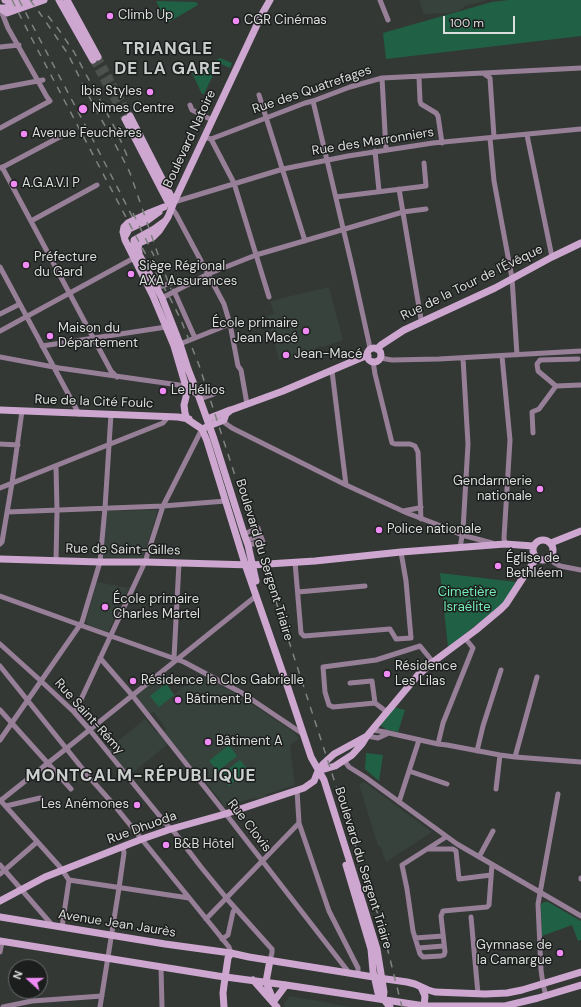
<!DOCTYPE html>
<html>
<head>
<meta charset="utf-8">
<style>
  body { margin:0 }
  #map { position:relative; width:581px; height:1007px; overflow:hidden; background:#333835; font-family:"DM Sans",sans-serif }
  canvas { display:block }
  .north { position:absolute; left:8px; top:959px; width:40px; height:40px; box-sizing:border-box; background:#1c1e1d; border:1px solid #686b69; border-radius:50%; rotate:291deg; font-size:11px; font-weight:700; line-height:16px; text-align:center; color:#dbdedc }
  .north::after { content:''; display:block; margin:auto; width:14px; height:18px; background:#f08bf6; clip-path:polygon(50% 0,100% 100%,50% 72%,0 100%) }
  .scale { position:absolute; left:443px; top:16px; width:72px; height:18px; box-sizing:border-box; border:2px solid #dbdedc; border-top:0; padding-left:5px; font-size:12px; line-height:14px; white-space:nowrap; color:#dbdedc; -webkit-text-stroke:3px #1c1e1d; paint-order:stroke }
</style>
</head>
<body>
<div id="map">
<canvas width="581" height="1007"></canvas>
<div class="north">N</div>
<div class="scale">100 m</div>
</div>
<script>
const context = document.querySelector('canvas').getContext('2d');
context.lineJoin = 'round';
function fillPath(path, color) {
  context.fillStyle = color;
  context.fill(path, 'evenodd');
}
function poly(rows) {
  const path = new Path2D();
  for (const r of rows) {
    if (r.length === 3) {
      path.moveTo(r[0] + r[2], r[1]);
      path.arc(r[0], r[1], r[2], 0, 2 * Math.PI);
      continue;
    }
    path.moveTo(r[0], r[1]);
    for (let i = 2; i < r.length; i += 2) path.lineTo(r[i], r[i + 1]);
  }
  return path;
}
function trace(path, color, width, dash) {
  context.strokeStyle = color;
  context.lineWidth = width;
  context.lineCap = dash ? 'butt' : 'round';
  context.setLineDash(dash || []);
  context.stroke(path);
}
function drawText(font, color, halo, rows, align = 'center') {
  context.font = font + ' "DM Sans",sans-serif';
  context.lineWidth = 3;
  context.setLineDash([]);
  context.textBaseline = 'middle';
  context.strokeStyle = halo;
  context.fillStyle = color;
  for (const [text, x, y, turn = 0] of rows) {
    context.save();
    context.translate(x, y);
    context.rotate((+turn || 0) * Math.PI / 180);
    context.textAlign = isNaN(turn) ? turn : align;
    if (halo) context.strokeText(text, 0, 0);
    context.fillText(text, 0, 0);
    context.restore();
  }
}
fillPath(poly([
  [419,0,487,0,465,6,459,11,449,13,424,14],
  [329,287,343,340,323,347,322,346,315,348,315,350,279,360,267,316,274,314,270,301],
  [156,510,157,511,156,517,142,559,103,557,107,511],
  [97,582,129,588,108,632,88,625,86,621],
  [162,674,170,684,168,686,174,694,198,675,233,692,294,732,299,739,290,745,295,785,270,793,266,794,265,797,256,799,254,798,250,799,227,806,225,807,224,807,220,799,217,796,163,731,166,729,154,712,149,714,136,698,137,694],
  [145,719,157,733,159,733,168,744,130,775,108,749],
  [364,782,432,832,386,862,380,846,378,846,359,784],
  [290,996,302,998,351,1007,285,1007,283,1005]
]), '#37423c');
fillPath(poly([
  [509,0,581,0,581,36,386,59,383,33,492,2],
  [156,1,196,2,198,5,167,23],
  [220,58,232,63,230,68,219,63,204,94,202,94,192,73],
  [440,573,516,582,504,603,448,647],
  [168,682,170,684,168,686,174,695,159,707,150,696],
  [393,707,405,710,398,732,387,730,380,725],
  [229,745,237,756,218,771,209,761],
  [366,753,383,755,379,781,365,769],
  [240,760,248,770,229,786,221,775],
  [544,902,548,902,581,921,581,940,578,941,572,925,542,936,541,904]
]), '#206146');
trace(poly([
  [98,57,130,116],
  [93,60,125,119]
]), '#4c514e', 7, [7, 3.5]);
trace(poly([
  [380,0,388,20],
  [0,8,8,28,47,97,50,101,0,128],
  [0,47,19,45],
  [484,73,581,68],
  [419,77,420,101,421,104,436,113,438,116,442,143],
  [382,78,386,150],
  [0,88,43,80],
  [259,95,305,241],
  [313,101,352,266,369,343,370,350],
  [190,105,192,110,212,120],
  [527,135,552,257],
  [204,137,211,139,305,103,313,101,350,87,382,78,483,73,490,78,494,137],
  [490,138,494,181,512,278,517,355],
  [211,139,234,183,269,297],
  [375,151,379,191],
  [2,167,111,371,117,377],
  [1,168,69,132],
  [399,189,421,319,421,322],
  [336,197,426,186,424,163],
  [174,202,283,169,348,156,433,143,581,129],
  [171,207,176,214,224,304,230,324,238,366,241,370,247,404],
  [31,221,97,185],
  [0,267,79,414],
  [157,288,171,283],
  [174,291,195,338],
  [162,298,208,274,256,255,403,212,426,209],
  [0,314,20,304],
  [0,331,134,258],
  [180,344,230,324],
  [42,346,166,327],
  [502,356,510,440,504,538,505,544],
  [0,357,59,368,179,385,186,387,198,396],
  [380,358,392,360,439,359,581,351],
  [373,361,375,374,392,443,395,444,410,444,415,446,418,452,421,519],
  [332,371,346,485],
  [556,386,538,371,537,364,540,360,578,359],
  [200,399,214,394],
  [224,420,225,423,232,428,346,485,407,513,436,524,462,535,492,543],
  [533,433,532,412,539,409,556,386,581,385],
  [0,444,18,445],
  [0,488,163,423,168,417],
  [403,511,419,508,421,507],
  [7,512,163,506,226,501],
  [244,534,258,528,263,542,248,545],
  [246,541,260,535],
  [0,544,2,542,12,483,22,411],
  [460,548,463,530,468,444,463,358],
  [548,559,560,566,581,570],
  [56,561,57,511,56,466],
  [295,562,301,633,304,636,390,629,396,639,411,638,406,581,401,552],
  [298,592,365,586],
  [0,596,80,625,184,662,242,693,303,734],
  [0,644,41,681,74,712,89,729,167,825,175,833,201,867,228,900,270,947,272,949,272,953,270,960],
  [100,658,132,695,229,818,347,970,347,973],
  [174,658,179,563],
  [0,666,90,778,114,805,229,947,231,953],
  [350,683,372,681,375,703],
  [0,710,71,789],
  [74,712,77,708,145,562,163,506,202,429],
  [387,712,375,703,333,707,329,705,325,692,323,667,376,660,420,646,433,662],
  [373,730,385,732,389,733,438,744,447,745,500,755,515,757,581,762],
  [367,736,378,738,389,733],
  [0,740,82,622,100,562,105,508,111,414],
  [438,744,443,723,473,648,465,638],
  [477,751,483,726,501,670],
  [515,757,537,677],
  [345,759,346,763,349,767,365,777,457,844,581,916],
  [409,771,447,784],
  [496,789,500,755],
  [297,790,299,823,329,911,358,968,358,974],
  [0,800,60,867,69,880,62,927],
  [0,801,67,748,256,596],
  [399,802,419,740],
  [6,806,40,798],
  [446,837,402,865,407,889,413,931,420,954,423,957,441,956,444,955,445,952,441,916,443,911,487,907,489,905,492,864],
  [429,849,453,849,456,851,459,879,491,875],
  [479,857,493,831],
  [0,865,53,926],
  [0,874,37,842],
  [581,879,581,878],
  [69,880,189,898],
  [471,917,478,994],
  [206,919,299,823],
  [415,938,443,936],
  [222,939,228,935,233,912,235,909],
  [418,948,444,946],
  [0,952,2,942],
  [161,967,162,1007],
  [546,996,543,984,541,970,538,904,558,794],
  [3,1007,32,1001,102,996],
  [100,1007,119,888,124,853,123,847]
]), '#977f98', 5);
trace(poly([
  [5,0,9,1,14,0],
  [59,0,93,60],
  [67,0,98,57],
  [0,8,7,13,44,0],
  [0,8,5,8,27,0],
  [130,116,174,202],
  [125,119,169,204],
  [164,207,149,213,128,223,124,227,123,232,125,240,153,296,174,346,186,387,186,397,184,405,185,413,187,419,202,429,207,441,245,564,288,688,311,757,324,780,364,907,377,949,384,992,383,999],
  [165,221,154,229,134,240,134,247,138,254,140,256,162,298,180,344,188,369,199,397,214,439,244,534,248,545,256,581],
  [126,235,129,229,148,220,159,212],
  [139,252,138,249,139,243,153,237,159,231,168,217,174,202,262,14,270,0],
  [374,355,7],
  [377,349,381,345,404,330,495,288,552,257,581,243],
  [0,410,178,417,189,419],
  [207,419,220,414,230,410],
  [206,427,224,420,226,414,231,410,283,391,363,357,368,356],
  [543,550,10],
  [551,543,581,531],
  [0,559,100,562,145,562,252,565,315,561,401,552,505,544,533,546],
  [318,771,335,766,352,755,362,744,367,736,418,675,433,662,476,630,501,609,506,604,528,570,537,558],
  [346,865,371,949,373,971,378,993,390,1007],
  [0,901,45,877,142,839,171,829,225,814,304,788,314,781,318,771,323,764,334,754,367,736],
  [0,917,165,944,231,953,249,957,386,979,407,982,415,984,428,990,435,992,485,994,507,993,522,990,581,972],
  [0,941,218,976,286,985,425,1006,505,1006,538,998,581,985],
  [253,980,277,1007],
  [266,982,274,1002],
  [266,982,270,960],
  [421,987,425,996,424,1007],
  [274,1001,286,985],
  [224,1007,223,993,224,985,228,958,231,953]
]), '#cda7cf', 7);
trace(poly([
  [12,0,33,41,138,240,172,302,181,320,199,365,366,878,382,927,402,1007],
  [19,0,92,138,133,218],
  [30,0,39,12,68,54,86,91,123,159,130,173,163,269,171,289],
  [48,16,59,30,74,52,117,132,128,158],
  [133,213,154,256]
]), '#7f8381', 1.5, [7, 7]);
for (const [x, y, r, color] of [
  [110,16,4,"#f08bf6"],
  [236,21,4,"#f08bf6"],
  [150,92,4,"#f08bf6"],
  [83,109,5,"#f08bf6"],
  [24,134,4,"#f08bf6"],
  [14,184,4,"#f08bf6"],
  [26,265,4,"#f08bf6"],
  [131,274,4,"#f08bf6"],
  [306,331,4,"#f08bf6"],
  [50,336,4,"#f08bf6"],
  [286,355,4,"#f08bf6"],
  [163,391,4,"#f08bf6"],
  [540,489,4,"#f08bf6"],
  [379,530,4,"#f08bf6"],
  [498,566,4,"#f08bf6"],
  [105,607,4,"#f08bf6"],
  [387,674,4,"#f08bf6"],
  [133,681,4,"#f08bf6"],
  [178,700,4,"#f08bf6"],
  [208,742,4,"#f08bf6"],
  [137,805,4,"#f08bf6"],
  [166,845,4,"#f08bf6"],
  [560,953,4,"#f08bf6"]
]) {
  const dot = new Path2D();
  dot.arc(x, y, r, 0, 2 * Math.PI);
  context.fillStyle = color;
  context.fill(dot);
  trace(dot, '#1c1e1d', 1.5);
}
drawText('13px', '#dbdedc', '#1c1e1d', [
  ["Climb Up",118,16],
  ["CGR Cinémas",244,21],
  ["Ibis Styles",142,92,"right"],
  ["Nîmes Centre",92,109],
  ["Avenue Feuchères",32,134],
  ["A.G.A.V.I P",22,184],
  ["Préfecture",34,258],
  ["du Gard",34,273],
  ["Siège Régional",139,267],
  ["AXA Assurances",139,282],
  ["École primaire",298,324,"right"],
  ["Jean Macé",298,339,"right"],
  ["Maison du",58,329],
  ["Département",58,344],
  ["Jean-Macé",294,355],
  ["Le Hélios",171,391],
  ["Gendarmerie",532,482,"right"],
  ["nationale",532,497,"right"],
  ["Police nationale",387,530],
  ["Église de",506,559],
  ["Bethléem",506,574],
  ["École primaire",113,600],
  ["Charles Martel",113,615],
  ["Résidence",395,667],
  ["Les Lilas",395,682],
  ["Résidence le Clos Gabrielle",141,681],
  ["Bâtiment B",186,700],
  ["Bâtiment A",216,742],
  ["Les Anémones",129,805,"right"],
  ["B&B Hôtel",174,845],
  ["Gymnase de",552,946,"right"],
  ["la Camargue",552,961,"right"]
], 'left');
drawText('13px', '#dbdedc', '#1c1e1d', [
  ["Rue des Quatrefages",312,90,-19],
  ["Boulevard Natoire",190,139,-65],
  ["Rue des Marronniers",373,142,-9],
  ["Rue de la Tour de l'Évêque",472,283,-26],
  ["Rue de la Cité Foulc",94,402,2],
  ["Rue de Saint-Gilles",123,550,1],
  ["Boulevard du Sergent Triaire",264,560,73],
  ["Rue Saint-Rémy",89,717,48],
  ["Rue Clovis",249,826,52],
  ["Rue Dhuoda",142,828,-20],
  ["Boulevard du Sergent Triaire",363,868,73],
  ["Avenue Jean Jaurès",117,924,9]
]);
drawText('13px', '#75edb9', '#1c1e1d', [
  ["Cimetière",467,593],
  ["Israélite",467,608]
]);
context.letterSpacing = '1px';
drawText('bold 17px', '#cbd0ce', '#1c1e1d', [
  ["TRIANGLE",168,50],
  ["DE LA GARE",168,70],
  ["MONTCALM-RÉPUBLIQUE",141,777]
]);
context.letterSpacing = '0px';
</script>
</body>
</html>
